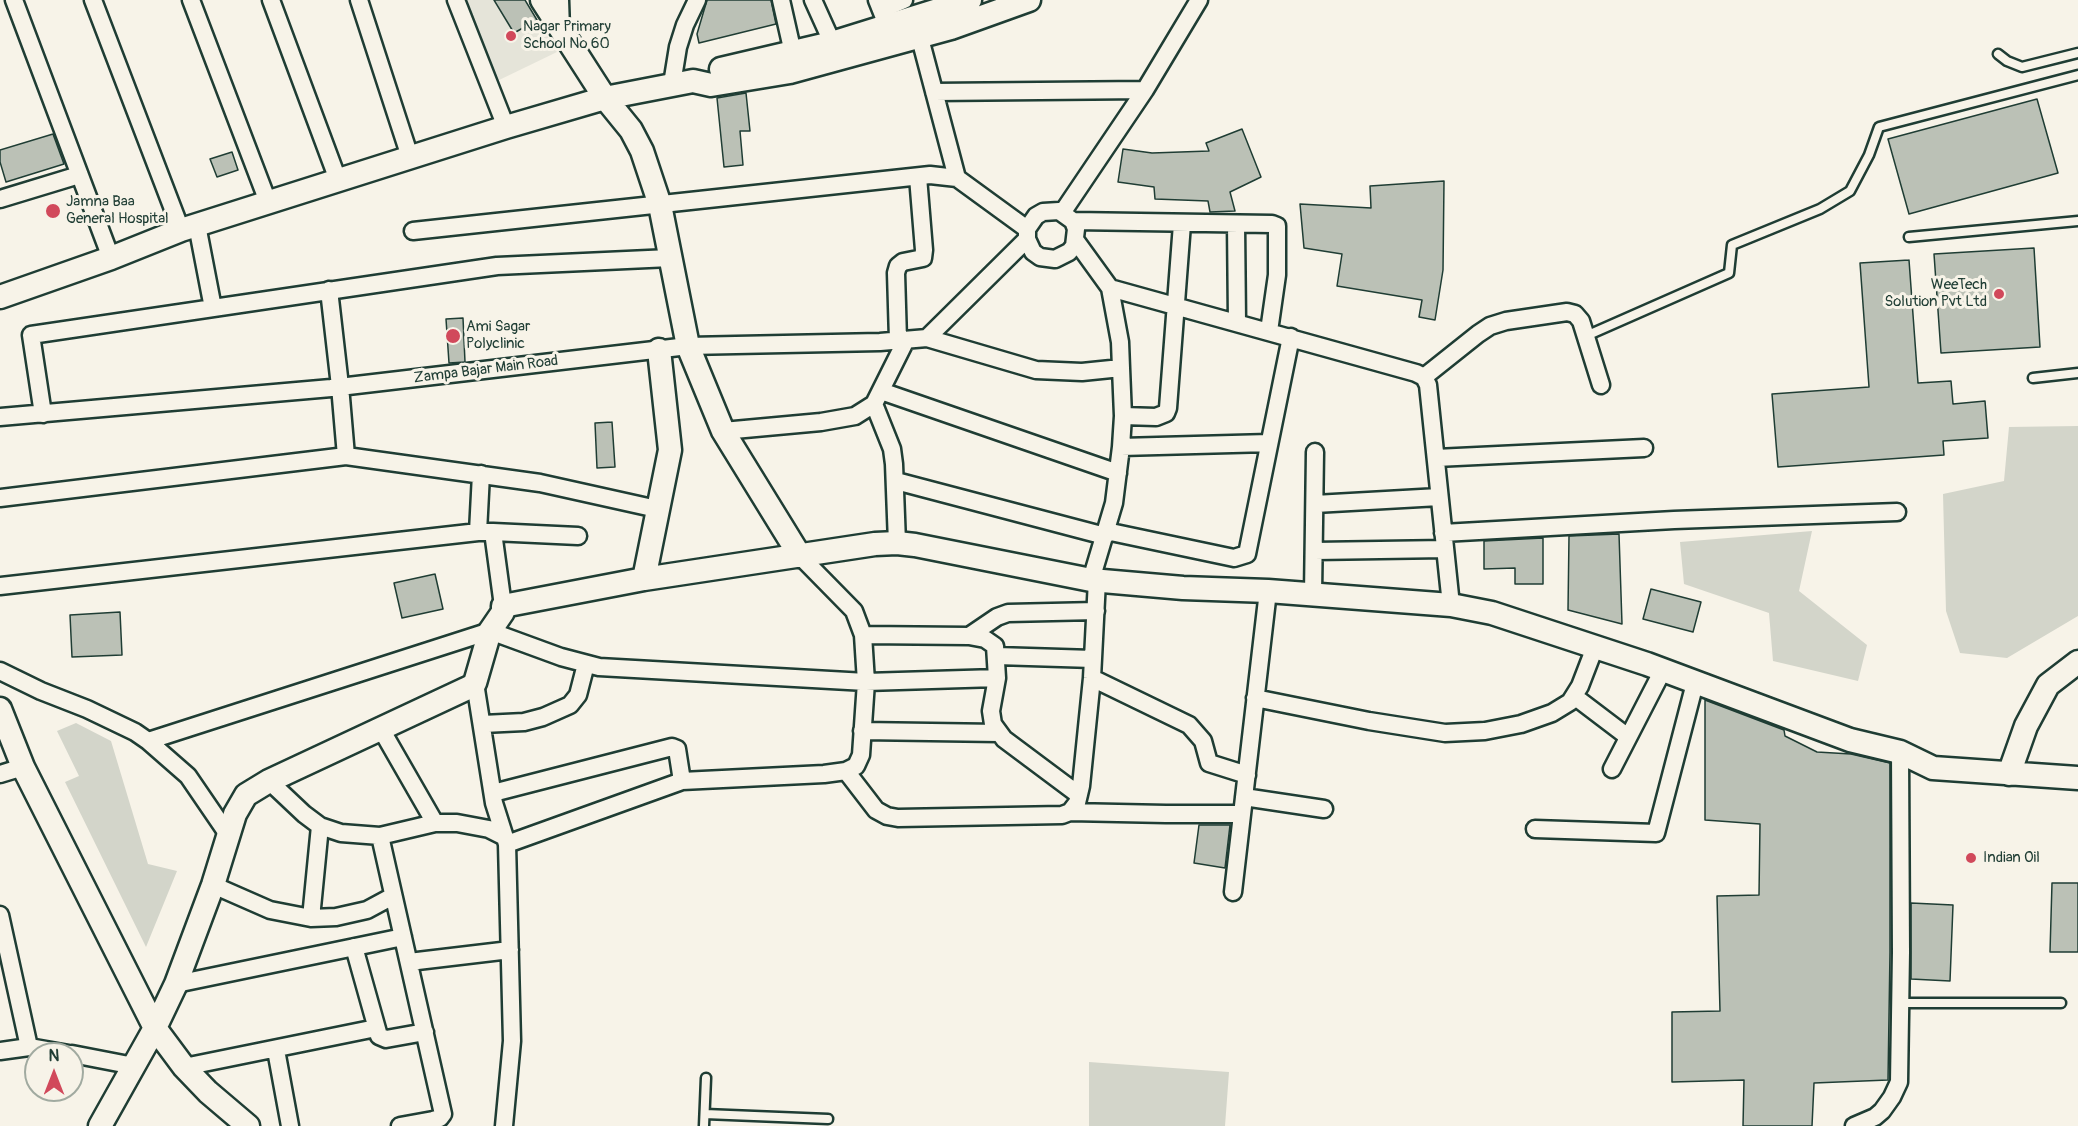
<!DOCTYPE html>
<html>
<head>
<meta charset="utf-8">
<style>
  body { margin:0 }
  #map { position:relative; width:2078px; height:1126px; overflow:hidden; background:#f7f3e8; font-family:Pangolin,sans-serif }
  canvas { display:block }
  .north { position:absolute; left:24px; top:1042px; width:60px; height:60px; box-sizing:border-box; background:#f7f3e8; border:2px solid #a1aaa0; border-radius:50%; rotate:0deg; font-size:16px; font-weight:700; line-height:24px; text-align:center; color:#1f3d34 }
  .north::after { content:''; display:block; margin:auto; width:21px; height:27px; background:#d1495b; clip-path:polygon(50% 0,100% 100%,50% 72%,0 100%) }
</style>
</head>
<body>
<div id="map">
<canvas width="2078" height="1126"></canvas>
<div class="north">N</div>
</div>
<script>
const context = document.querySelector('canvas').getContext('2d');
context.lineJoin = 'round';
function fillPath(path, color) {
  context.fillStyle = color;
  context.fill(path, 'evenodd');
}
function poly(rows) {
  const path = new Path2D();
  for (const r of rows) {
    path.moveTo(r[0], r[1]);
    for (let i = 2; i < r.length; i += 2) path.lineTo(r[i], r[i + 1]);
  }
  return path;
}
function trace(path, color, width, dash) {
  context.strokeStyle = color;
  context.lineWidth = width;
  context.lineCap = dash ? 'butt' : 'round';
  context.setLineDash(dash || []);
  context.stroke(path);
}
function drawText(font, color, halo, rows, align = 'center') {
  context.font = font + ' Pangolin,sans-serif';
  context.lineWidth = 6;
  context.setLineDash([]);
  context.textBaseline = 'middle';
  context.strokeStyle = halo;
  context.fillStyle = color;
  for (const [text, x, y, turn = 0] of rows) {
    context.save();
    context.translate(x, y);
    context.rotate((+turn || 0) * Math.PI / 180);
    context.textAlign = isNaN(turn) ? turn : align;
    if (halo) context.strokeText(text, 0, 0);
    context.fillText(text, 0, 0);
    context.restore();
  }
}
fillPath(poly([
  [460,0,525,0,557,52,493,83]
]), '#e5e4d9');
fillPath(poly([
  [2078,426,2078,616,2007,658,1960,653,1946,611,1943,494,2004,481,2009,427],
  [1812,531,1799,591,1867,645,1858,681,1773,661,1769,613,1684,584,1680,542],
  [76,723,111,741,148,864,177,871,146,947,65,782,79,776,57,731],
  [1089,1062,1229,1072,1225,1126,1089,1126]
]), '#d3d5ca');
const building = poly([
  [494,0,525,0,537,20,514,33,494,0],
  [707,0,771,0,776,24,699,43,697,34,707,0],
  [746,93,750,131,740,131,743,165,724,167,717,98,746,93],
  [2037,99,2058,173,1909,214,1888,139,2037,99],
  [1242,129,1261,177,1230,192,1235,211,1210,212,1208,201,1155,199,1154,187,1118,182,1123,149,1152,153,1209,151,1206,143,1242,129],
  [53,134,64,164,6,182,0,162,0,150,53,134],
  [232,152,238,170,217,177,210,159,232,152],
  [1444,181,1443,270,1435,320,1419,317,1422,300,1337,286,1342,254,1304,248,1300,204,1371,208,1370,186,1444,181],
  [2034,248,2040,347,1941,353,1934,254,2034,248],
  [1909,260,1918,383,1951,381,1953,404,1985,401,1988,438,1943,441,1944,455,1778,467,1772,394,1869,387,1860,263,1909,260],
  [463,318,465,362,449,363,446,319,463,318],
  [612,422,615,467,597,468,595,423,612,422],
  [1619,534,1622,624,1568,610,1569,536,1619,534],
  [1543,538,1543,584,1515,584,1515,568,1484,569,1484,541,1543,538],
  [435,574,443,609,402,618,394,583,435,574],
  [1651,589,1701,602,1693,632,1643,619,1651,589],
  [120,612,122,655,72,657,70,615,120,612],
  [1705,700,1784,730,1785,736,1817,752,1851,754,1890,763,1890,952,1888,1080,1814,1083,1812,1126,1743,1126,1744,1080,1672,1082,1672,1012,1720,1011,1717,896,1759,895,1760,824,1705,820,1705,700],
  [1199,825,1230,825,1225,868,1194,863,1199,825],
  [2052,883,2078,883,2078,952,2050,952,2052,883],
  [1911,903,1953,905,1950,981,1911,979,1911,903]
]);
fillPath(building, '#bbc1b6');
trace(building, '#1f3d34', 1.5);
const lane = poly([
  [1998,54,2007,61,2022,67,2078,53],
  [1909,237,2078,221],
  [1586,336,1729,273,1732,245,1820,209,1850,191,1869,155,1879,127,2078,75],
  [2033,378,2078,373],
  [1900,1003,2061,1003],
  [705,1114,828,1119],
  [704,1126,706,1078]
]);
const street = poly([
  [14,0,111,258],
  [93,0,181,230],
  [191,0,268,202],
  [271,0,338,180],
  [359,0,410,157],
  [456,0,506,127],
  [560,0,561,29],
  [781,0,793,53],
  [813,0,836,51],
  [877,0,891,35],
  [881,10,904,0],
  [917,27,957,178],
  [672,84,678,47,685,25,697,0],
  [934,92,1145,90],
  [0,199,79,175],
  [1062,213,1145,90,1199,0],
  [1073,221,1272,224,1277,226,1277,275,1269,331],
  [1236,224,1237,322],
  [197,225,213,308],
  [413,231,930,175,957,178,1027,229],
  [1076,241,1110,288,1120,342,1121,368,1123,416,1121,447,1114,503,1091,580],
  [1110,288,1416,373,1424,377,1428,385,1451,605],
  [329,290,340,386,346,456],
  [927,338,1036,370,1082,372,1121,368],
  [898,340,896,273,898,266,903,262,923,258,924,250,918,177],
  [1424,377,1478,334,1490,326,1506,321,1567,312,1575,314,1581,321,1601,385],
  [881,391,1118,473],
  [874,404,892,449,894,464,897,543],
  [43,414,31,335,497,266,670,258],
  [1123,416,1156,417,1166,413,1168,408,1182,224],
  [0,417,331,388,688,346,880,342,927,338,1027,239,1027,229,1036,216,1043,212,1059,211,1073,221,1076,229,1074,246,1069,252,1055,259,1040,257,1033,252,1027,239],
  [723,431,821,422,855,416,874,404,906,340],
  [1121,447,1269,443],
  [1436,458,1644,448],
  [481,474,478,532,493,532,503,606],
  [896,481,1105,536],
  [0,498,346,456,540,483,657,509],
  [1315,504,1439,497],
  [1106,531,1234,558,1247,554,1291,337],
  [493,532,578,536],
  [1443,533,1674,520,1897,512],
  [1315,551,1445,549],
  [0,586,478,532],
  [1313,594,1315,452],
  [863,635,969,636,985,639,995,646,997,678,991,711,993,724,1004,739,1079,795],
  [969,636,997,617,1008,613,1096,611],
  [997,656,1093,659],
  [0,671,41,691,87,709,135,732,148,741,188,776,229,836],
  [1092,678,1189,725,1203,741,1209,763,1247,775],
  [475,683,494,803,507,844,512,1041,504,1126],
  [1574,696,1628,737],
  [1255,698,1369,721,1445,733,1485,731,1521,724,1552,713,1570,702,1580,686,1595,647],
  [483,724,524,722,543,717,570,705,578,695,586,664],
  [381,729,435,823],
  [862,731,999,733],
  [148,741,490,631,561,657,599,667,866,682,997,678],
  [1612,769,1663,670],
  [846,771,876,810,887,816,898,818,1062,815,1070,812,1077,803,1081,786,1092,678,1097,580],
  [0,774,23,767],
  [269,781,304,814,320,826,341,833,380,836,435,823,457,823,489,829,505,837],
  [493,793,672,747,677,749,682,781],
  [1244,797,1324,809],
  [1070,812,1166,814,1242,814],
  [1535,829,1656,833,1695,683],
  [380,836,443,1114,440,1118,433,1120,400,1126],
  [507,844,682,781,824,774,846,771,856,766,861,755,866,682,863,635,854,611,800,556],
  [213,885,270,910,311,918,336,917,367,910,393,896],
  [1233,892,1268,591],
  [0,915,29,1047],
  [311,918,320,826],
  [354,947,379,1036,386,1039,425,1032],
  [409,962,510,950],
  [176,984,403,937],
  [276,1050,290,1126],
  [0,1051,29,1047,69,1054],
  [72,1054,134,1066],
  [184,1067,376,1028],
  [1854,1126,1875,1117,1882,1111,1892,1097,1899,1082,1901,952,1900,752]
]);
const secondary = poly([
  [542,0,605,98,631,130,642,151,660,205,688,346,723,431,800,556],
  [721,69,832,43,970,0],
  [0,297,111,258,181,230,506,127,605,98,693,81,711,85,790,72,951,28,1029,0],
  [644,579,670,450,659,350],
  [0,709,23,767,155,1028,184,1067,208,1092,248,1126],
  [2009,774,2026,726,2048,685,2078,662],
  [100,1126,155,1028,176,984,213,885,235,814,246,795,269,781,470,687,475,683,490,631,503,612,503,606,644,579,875,544,897,543,915,545,1091,580,1183,588,1268,591,1451,605,1492,613,1647,664,1850,740,1900,752,1933,768,2078,778]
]);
trace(lane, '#1f3d34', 13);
trace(street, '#1f3d34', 21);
trace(secondary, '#1f3d34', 27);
trace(lane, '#f7f3e8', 8);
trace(street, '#f7f3e8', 16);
trace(secondary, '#f7f3e8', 22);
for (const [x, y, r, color] of [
  [511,36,6,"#d1495b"],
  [53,211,8,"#d1495b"],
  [1999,294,6,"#d1495b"],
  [453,336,8,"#d1495b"],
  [1971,858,6,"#d1495b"]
]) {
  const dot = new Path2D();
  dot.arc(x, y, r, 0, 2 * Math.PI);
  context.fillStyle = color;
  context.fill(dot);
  trace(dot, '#f7f3e8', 2);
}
drawText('15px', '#1f3d34', '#f7f3e8', [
  ["Nagar Primary",523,27],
  ["School No 60",523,44],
  ["Jamna Baa",66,202],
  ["General Hospital",66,219],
  ["WeeTech",1987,285,"right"],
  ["Solution Pvt Ltd",1987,302,"right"],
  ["Ami Sagar",466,327],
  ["Polyclinic",466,344],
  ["Indian Oil",1983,858]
], 'left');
drawText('15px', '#1f3d34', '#f7f3e8', [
  ["Zampa Bajar Main Road",486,370,-7]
]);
</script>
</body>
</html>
